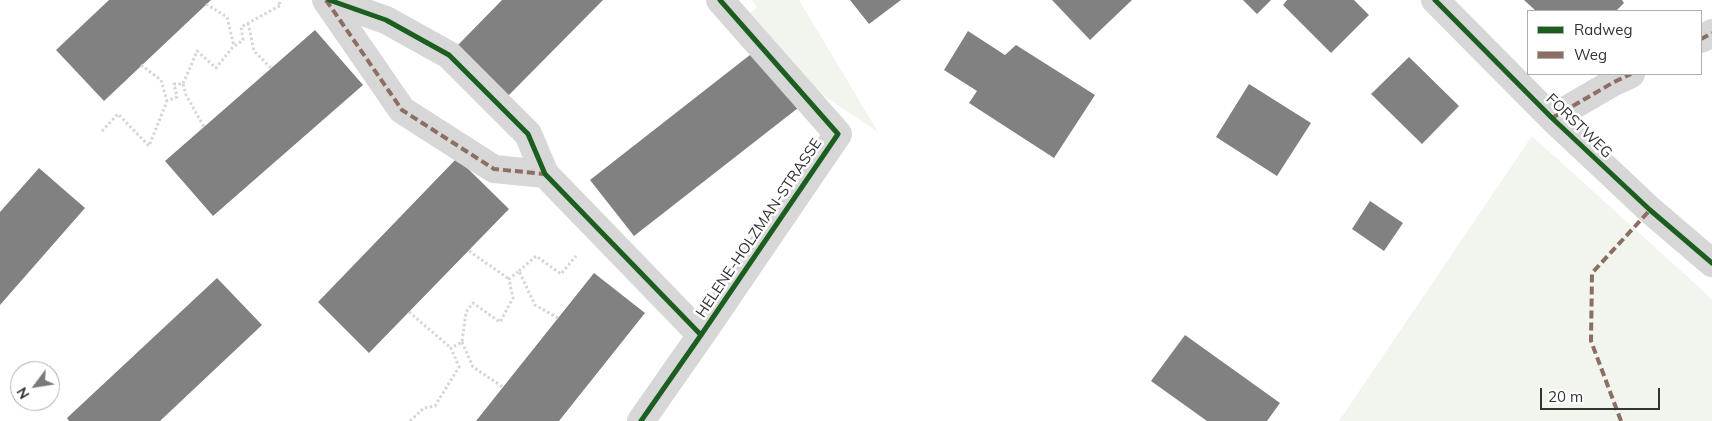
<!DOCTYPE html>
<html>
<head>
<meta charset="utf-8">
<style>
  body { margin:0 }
  #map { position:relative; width:1712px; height:421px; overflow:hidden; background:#fff; font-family:Mulish,sans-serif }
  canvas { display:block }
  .legend { position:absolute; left:1527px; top:10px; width:175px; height:65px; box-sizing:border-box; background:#fff; border:1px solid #adadad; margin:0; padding:6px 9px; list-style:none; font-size:15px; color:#333 }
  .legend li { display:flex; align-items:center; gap:10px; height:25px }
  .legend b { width:25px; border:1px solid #adadad }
  .north { position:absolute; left:10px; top:361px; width:50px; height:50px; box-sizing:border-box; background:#fff; border:1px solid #adadad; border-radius:50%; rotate:239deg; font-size:14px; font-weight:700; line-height:20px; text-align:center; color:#333 }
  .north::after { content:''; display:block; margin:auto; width:18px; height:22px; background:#7a7a7a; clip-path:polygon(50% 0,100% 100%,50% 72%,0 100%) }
  .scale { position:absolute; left:1540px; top:388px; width:120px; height:22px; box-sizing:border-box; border:2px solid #333; border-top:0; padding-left:6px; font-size:15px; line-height:18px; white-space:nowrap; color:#333; -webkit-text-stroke:4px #fff; paint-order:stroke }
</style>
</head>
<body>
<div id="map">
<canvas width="1712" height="421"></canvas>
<ul class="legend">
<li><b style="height:6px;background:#1b5e20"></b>Radweg</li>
<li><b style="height:6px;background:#8d6e63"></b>Weg</li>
</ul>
<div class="north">N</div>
<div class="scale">20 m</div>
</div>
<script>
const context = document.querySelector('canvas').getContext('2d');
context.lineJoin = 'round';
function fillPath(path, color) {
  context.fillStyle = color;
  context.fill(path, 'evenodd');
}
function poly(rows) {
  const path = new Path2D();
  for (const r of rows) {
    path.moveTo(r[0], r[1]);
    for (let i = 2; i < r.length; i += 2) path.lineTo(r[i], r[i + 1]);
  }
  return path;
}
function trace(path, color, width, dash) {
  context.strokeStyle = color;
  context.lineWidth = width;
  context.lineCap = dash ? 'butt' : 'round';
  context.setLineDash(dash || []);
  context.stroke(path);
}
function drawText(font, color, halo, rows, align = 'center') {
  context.font = font + ' Mulish,sans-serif';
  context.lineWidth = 5;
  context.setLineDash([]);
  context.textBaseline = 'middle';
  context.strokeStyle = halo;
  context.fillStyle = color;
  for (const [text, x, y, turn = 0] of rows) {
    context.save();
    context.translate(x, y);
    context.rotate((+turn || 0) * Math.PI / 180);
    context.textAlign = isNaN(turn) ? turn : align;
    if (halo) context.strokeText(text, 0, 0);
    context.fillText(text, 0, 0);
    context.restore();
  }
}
fillPath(poly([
  [752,0,799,0,878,132,809,86,747,16,757,7],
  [1532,136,1712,299,1712,421,1339,421]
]), '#f1f5ed');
fillPath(poly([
  [109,0,211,0,104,101,56,50],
  [502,0,603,0,507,97,457,46],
  [850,0,901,0,869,24],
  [1052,0,1132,0,1090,40],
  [1243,0,1271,0,1257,14],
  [1287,0,1354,0,1369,15,1331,53,1283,5],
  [1524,0,1622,0,1624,3,1616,11,1536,11],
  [315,30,363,85,213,216,165,161],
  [968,31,1005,55,1016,45,1095,95,1054,158,969,103,977,91,944,70],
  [755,51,798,108,634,236,590,180],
  [1409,57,1459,106,1422,144,1371,94],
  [1249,84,1311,123,1277,176,1216,137],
  [457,158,509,209,369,353,318,302],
  [39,168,85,208,0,305,0,212],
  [1370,201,1403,223,1384,251,1352,229],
  [594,273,645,313,559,421,476,421],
  [217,278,262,325,160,421,69,421,67,418],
  [1185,335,1280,403,1267,421,1207,421,1151,381]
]), '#818181');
trace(poly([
  [206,4,227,17,234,46],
  [248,23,254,51,271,68],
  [141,65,161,80,167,101],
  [183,84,186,95,204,127],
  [102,131,118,114,149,146,167,101,177,97,174,84,183,84,197,51,216,68,232,48,243,40,241,27,281,5,277,0],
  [469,251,509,279],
  [519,271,536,256,561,274,576,256],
  [409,312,451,348],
  [462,342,473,367,503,387],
  [410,421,424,408,435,406,459,367,451,348,462,342,466,312,473,303,500,322,513,298,509,279,519,271,535,305,558,318]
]), '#d6d6d6', 3, [2.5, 2.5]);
trace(poly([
  [326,0,402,110,494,169,545,174],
  [329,0,386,20,449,55,528,134,545,174,701,335,641,421],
  [1435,0,1552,118,1650,210,1712,263],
  [1701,39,1712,33],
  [1552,118,1614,82,1631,74],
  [701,335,838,134,720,0]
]), '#d7d7d7', 28);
trace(poly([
  [326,0,402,110,494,169,545,174],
  [1701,39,1712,33],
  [1552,118,1614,82,1631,74],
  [1621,421,1591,341,1592,273,1650,210]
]), '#8d6e63', 4, [8, 4]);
trace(poly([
  [329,0,386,20,449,55,528,134,545,174,701,335,641,421],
  [1435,0,1552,118,1650,210,1712,263],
  [701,335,838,134,720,0]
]), '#1b5e20', 5);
drawText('15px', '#333', '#fff', [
  ["FORSTWEG",1579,126,44],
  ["HELENE-HOLZMAN-STRASSE",759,228,-56]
]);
</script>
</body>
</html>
